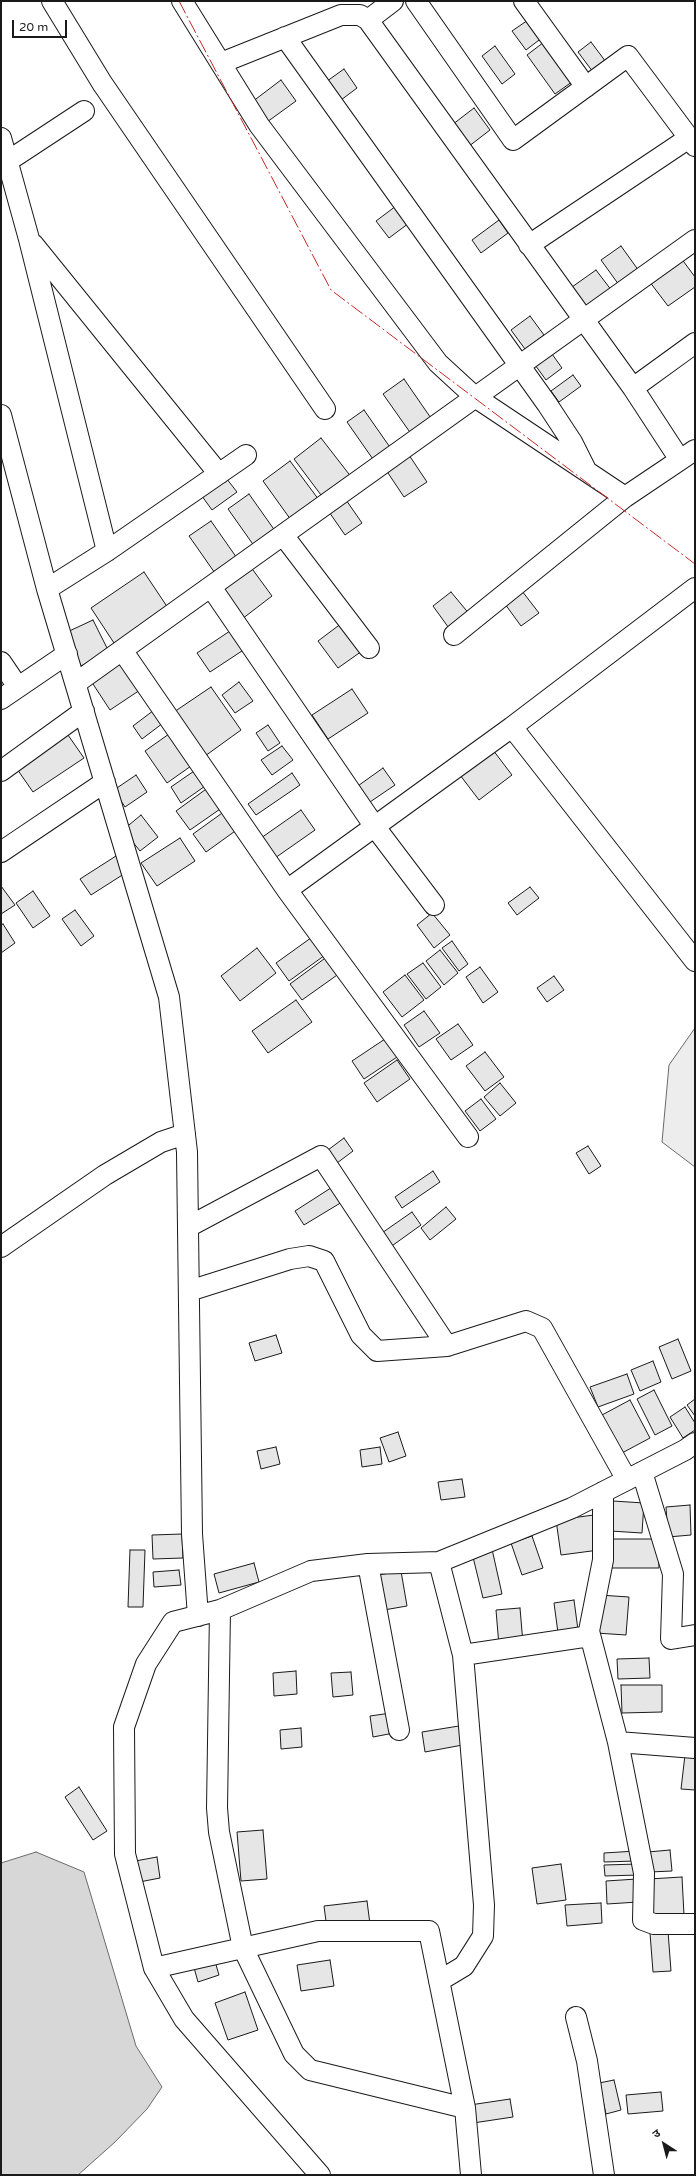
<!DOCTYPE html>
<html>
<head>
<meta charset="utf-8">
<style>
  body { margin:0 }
  #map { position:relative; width:696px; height:2176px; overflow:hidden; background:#fff; font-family:"Varela Round","Noto Sans Devanagari",sans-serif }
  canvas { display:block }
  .frame { position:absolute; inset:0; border:2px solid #1a1a1a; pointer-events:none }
  .north { position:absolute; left:644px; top:2124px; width:40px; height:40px; -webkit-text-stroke:3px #fff; paint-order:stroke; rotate:324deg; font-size:11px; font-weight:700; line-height:16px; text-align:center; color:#1a1a1a }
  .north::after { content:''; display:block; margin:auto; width:14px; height:18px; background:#1a1a1a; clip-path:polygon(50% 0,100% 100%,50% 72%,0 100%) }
  .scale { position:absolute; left:12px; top:20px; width:55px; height:18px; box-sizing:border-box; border:2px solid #1a1a1a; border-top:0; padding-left:5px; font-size:12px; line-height:14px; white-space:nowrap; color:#1a1a1a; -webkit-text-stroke:3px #fff; paint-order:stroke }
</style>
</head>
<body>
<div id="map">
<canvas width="696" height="2176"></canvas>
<div class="frame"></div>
<div class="north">उ</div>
<div class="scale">20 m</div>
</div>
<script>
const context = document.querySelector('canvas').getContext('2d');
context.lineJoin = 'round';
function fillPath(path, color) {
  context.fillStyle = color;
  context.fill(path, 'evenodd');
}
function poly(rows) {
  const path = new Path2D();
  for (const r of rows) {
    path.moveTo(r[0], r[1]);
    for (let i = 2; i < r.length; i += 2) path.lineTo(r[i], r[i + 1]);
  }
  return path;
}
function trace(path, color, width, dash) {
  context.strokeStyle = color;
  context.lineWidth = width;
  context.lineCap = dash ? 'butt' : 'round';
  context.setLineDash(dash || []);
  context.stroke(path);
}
const built = poly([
  [695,1028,695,1167,662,1142,669,1065,695,1028]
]);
fillPath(built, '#ededed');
trace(built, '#6a6a6a', 1);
const water = poly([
  [36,1852,84,1872,136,2046,162,2087,147,2109,115,2142,78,2175,1,2175,1,1863,36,1852]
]);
fillPath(water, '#d7d7d7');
trace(water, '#6a6a6a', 1);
const building = poly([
  [534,16,547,34,526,50,512,31,534,16],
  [548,39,576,79,555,94,527,55,548,39],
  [591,42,606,62,593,72,578,52,591,42],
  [495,46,515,74,502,84,482,56,495,46],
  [344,69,357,88,337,103,323,84,344,69],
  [281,80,296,101,267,122,252,102,281,80],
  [474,108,490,130,464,150,448,128,474,108],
  [396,206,409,223,389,238,376,221,396,206],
  [499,220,508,233,481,253,472,240,499,220],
  [621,246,639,271,619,285,601,260,621,246],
  [678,254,695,277,695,287,668,306,646,277,678,254],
  [596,270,612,291,588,309,572,287,596,270],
  [530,316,544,335,525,349,511,330,530,316],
  [547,347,562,368,546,380,530,358,547,347],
  [573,375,581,386,559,402,551,391,573,375],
  [404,379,435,424,414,438,383,394,404,379],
  [364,410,394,453,377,465,347,422,364,410],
  [321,438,352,478,324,499,294,459,321,438],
  [409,455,427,482,404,497,386,470,409,455],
  [290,461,319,500,291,520,263,481,290,461],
  [223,474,237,492,212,510,199,492,223,474],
  [249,494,278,535,257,550,228,509,249,494],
  [344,497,362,523,345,535,327,509,344,497],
  [211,521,239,561,217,576,189,536,211,521],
  [250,566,272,596,242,619,219,590,250,566],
  [144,572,170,611,116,646,91,608,144,572],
  [522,591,539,613,521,626,505,604,522,591],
  [451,592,471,616,451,631,433,606,451,592],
  [93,620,109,652,81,666,65,633,93,620],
  [342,623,362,651,338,668,318,641,342,623],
  [236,627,248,647,210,672,197,653,236,627],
  [122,661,140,690,110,710,91,681,122,661],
  [239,682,253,701,235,713,222,695,239,682],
  [211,687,241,730,205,756,174,712,211,687],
  [352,689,368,713,328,739,312,715,352,689],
  [158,707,167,720,142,739,133,726,158,707],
  [268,725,280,743,268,751,256,733,268,725],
  [169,734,191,766,167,783,145,751,169,734],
  [68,735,84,758,33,792,17,769,68,735],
  [282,746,293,760,272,775,261,760,282,746],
  [493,750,512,775,479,800,460,775,493,750],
  [383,768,395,785,367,804,355,788,383,768],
  [197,769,208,784,181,803,171,787,197,769],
  [292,773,300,785,256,815,248,804,292,773],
  [136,775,147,792,125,807,114,790,136,775],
  [209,787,223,807,190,830,176,811,209,787],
  [301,810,315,830,275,858,261,838,301,810],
  [225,811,238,829,206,852,193,834,225,811],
  [141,815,158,837,140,851,123,830,141,815],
  [180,838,195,861,157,886,141,863,180,838],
  [116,856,127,872,91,895,80,879,116,856],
  [1,886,15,905,1,914,1,886],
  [530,887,539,898,517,915,508,903,530,887],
  [33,891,50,916,33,928,16,903,33,891],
  [75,910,94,936,81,946,62,919,75,910],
  [432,913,450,935,434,948,417,925,432,913],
  [3,924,15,943,1,953,1,925,3,924],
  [315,935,328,953,289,981,276,963,315,935],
  [452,941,468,964,459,971,442,948,452,941],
  [257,948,276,973,240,1001,221,976,257,948],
  [440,950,458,973,444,985,426,961,440,950],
  [328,956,340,973,302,1000,290,984,328,956],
  [423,963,441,987,426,999,407,974,423,963],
  [480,967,498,992,483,1003,466,977,480,967],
  [405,975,424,1000,402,1017,383,992,405,975],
  [554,976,564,990,547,1002,537,988,554,976],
  [296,1000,312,1022,268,1053,252,1031,296,1000],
  [424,1011,440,1033,419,1047,404,1025,424,1011],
  [458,1024,473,1045,451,1060,436,1039,458,1024],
  [391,1035,403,1053,364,1079,352,1061,391,1035],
  [485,1052,504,1077,485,1091,466,1066,485,1052],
  [397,1060,410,1079,377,1102,364,1083,397,1060],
  [500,1083,516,1103,500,1116,484,1097,500,1083],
  [481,1099,496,1119,480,1131,465,1111,481,1099],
  [344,1138,353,1151,333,1166,324,1153,344,1138],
  [588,1146,601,1166,589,1174,576,1153,588,1146],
  [433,1171,440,1182,402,1208,395,1197,433,1171],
  [337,1184,347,1199,304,1225,295,1211,337,1184],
  [446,1207,456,1219,430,1240,421,1228,446,1207],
  [412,1212,421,1225,389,1248,379,1235,412,1212],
  [276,1335,282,1353,255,1361,249,1343,276,1335],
  [678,1339,691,1371,672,1379,659,1347,678,1339],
  [653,1361,661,1382,640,1391,631,1370,653,1361],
  [627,1374,634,1394,598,1407,590,1387,627,1374],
  [654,1390,672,1426,655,1435,637,1399,654,1390],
  [695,1399,695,1416,687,1405,695,1399],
  [630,1400,650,1438,622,1453,602,1415,630,1400],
  [685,1407,695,1423,695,1430,683,1438,670,1417,685,1407],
  [398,1432,406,1456,389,1462,380,1438,398,1432],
  [276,1447,280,1464,261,1469,257,1451,276,1447],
  [380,1447,382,1464,362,1467,360,1450,380,1447],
  [462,1479,465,1497,441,1500,438,1482,462,1479],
  [613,1501,644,1503,642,1533,610,1531,613,1501],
  [690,1505,691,1535,668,1537,666,1507,690,1505],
  [594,1515,599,1550,561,1555,556,1520,594,1515],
  [182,1534,183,1558,153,1559,152,1535,182,1534],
  [532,1536,543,1568,522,1575,511,1543,532,1536],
  [610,1539,658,1539,659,1568,610,1568,610,1539],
  [492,1549,502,1594,483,1598,472,1553,492,1549],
  [130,1550,145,1550,143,1607,128,1607,130,1550],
  [254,1563,259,1582,219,1593,214,1574,254,1563],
  [179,1570,181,1585,154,1587,153,1572,179,1570],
  [401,1571,407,1606,378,1611,372,1576,401,1571],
  [599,1595,629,1597,626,1635,596,1633,599,1595],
  [574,1600,578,1630,558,1633,554,1603,574,1600],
  [520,1608,523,1643,499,1646,496,1610,520,1608],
  [649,1658,650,1678,618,1679,617,1659,649,1658],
  [296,1671,297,1694,274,1696,273,1673,296,1671],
  [351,1672,353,1695,333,1697,331,1673,351,1672],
  [621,1685,662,1685,662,1712,622,1713,621,1685],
  [391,1713,394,1733,373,1737,370,1716,391,1713],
  [465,1725,468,1744,425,1752,422,1732,465,1725],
  [301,1728,302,1747,281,1749,280,1730,301,1728],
  [685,1755,695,1756,695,1790,681,1789,685,1755],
  [79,1787,107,1831,93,1840,65,1797,79,1787],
  [263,1830,267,1879,241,1881,237,1832,263,1830],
  [670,1850,672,1871,650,1872,648,1852,670,1850],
  [636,1851,636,1861,604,1862,604,1853,636,1851],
  [157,1857,160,1878,134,1883,130,1862,157,1857],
  [561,1864,566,1900,537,1904,532,1868,561,1864],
  [638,1864,638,1875,605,1876,604,1865,638,1864],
  [682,1877,684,1915,651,1917,649,1879,682,1877],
  [637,1879,638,1902,607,1904,606,1881,637,1879],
  [367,1901,370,1924,327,1929,324,1906,367,1901],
  [601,1903,602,1923,567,1926,565,1905,601,1903],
  [668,1931,671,1971,653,1972,650,1933,668,1931],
  [214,1958,219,1975,198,1982,193,1964,214,1958],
  [330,1960,334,1986,301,1991,297,1965,330,1960],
  [245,1992,258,2030,228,2040,215,2003,245,1992],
  [614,2080,621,2110,606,2114,599,2083,614,2080],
  [661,2092,663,2111,628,2114,626,2095,661,2092],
  [510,2099,513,2117,473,2123,470,2105,510,2099]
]);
fillPath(building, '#e6e6e6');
trace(building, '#1a1a1a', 1);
const minor = poly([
  [52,1,102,83,325,409],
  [182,1,259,125,438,363,475,397,625,497],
  [416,1,513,140,628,56,695,146],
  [524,1,586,87],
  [368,20,393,1],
  [285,37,547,404,572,442,586,470],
  [221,63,341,15,360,15,368,20,633,388,680,460],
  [1,138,29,239,107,551],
  [8,161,84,111],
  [33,244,219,474],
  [529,245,689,138],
  [633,388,695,343],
  [1,415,47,589,169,997,187,1152,192,1534,198,1616],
  [283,535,369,648],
  [211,587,375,827,434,905],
  [47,589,107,551,246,455],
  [454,635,625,497,695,450],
  [122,650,287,890,468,1137],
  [1,662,18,687],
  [76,683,695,240],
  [1,699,67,654],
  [512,727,695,961],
  [1,771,84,711],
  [1,852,105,782],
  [287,890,512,727,695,588],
  [188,1227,321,1156,447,1346],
  [1,1247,105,1175,161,1142,185,1134],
  [189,1291,290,1259,309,1256,324,1261,361,1335,377,1351,447,1346,526,1321,542,1328,627,1480],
  [642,1472,673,1574,671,1639,695,1635],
  [603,1492,603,1560,589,1631,618,1742,644,1873,643,1920,654,1924,695,1924],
  [368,1564,399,1730],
  [220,1610,217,1808,219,1832,243,1948,294,2054,310,2070,465,2108],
  [463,1655,590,1636],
  [618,1742,695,1748],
  [154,1968,318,1931,429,1931,465,2108,471,2175],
  [439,1981,464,1966,483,1936,484,1905,463,1655,439,1562],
  [576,2017,587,2061,604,2175],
  [320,2175,184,2019,154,1968,125,1854,124,1727,146,1664,173,1622,220,1610,311,1571,368,1564,439,1562,572,1508,685,1450,695,1443]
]);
trace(minor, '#1a1a1a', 22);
trace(minor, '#fff', 20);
trace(poly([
  [179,1,331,290,695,564]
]), '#c62828', 1, [14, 3, 2, 3]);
</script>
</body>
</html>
